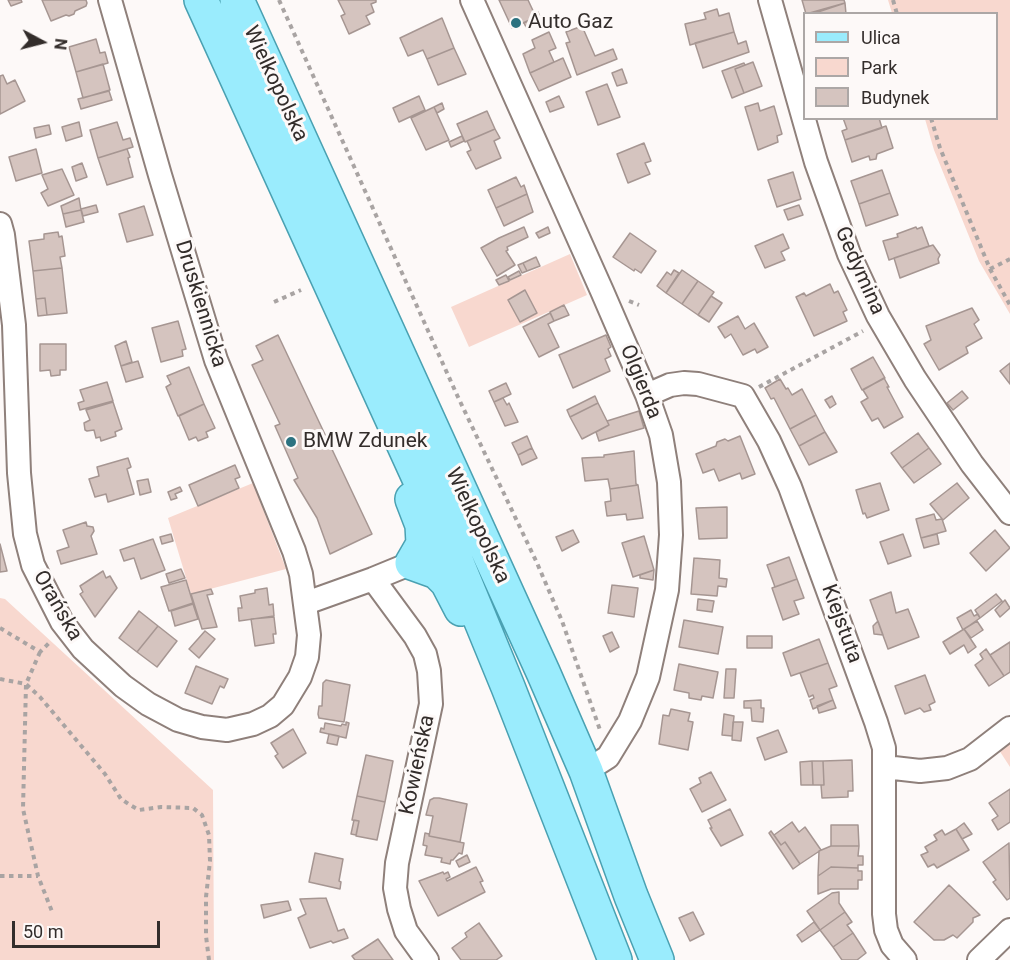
<!DOCTYPE html>
<html>
<head>
<meta charset="utf-8">
<style>
  body { margin:0 }
  #map { position:relative; width:1010px; height:960px; overflow:hidden; background:#fdf9f8; font-family:Roboto,sans-serif }
  canvas { display:block }
  .legend { position:absolute; left:803px; top:12px; width:195px; height:108px; box-sizing:border-box; background:#fdf9f8; border:2px solid #aca7a6; margin:0; padding:8px 10px; list-style:none; font-size:18px; color:#332d2b }
  .legend li { display:flex; align-items:center; gap:12px; height:30px }
  .legend b { width:30px; border:2px solid #aca7a6 }
  .north { position:absolute; left:12px; top:12px; width:60px; height:60px; -webkit-text-stroke:4px #fdf9f8; paint-order:stroke; rotate:97deg; font-size:16px; font-weight:700; line-height:24px; text-align:center; color:#332d2b }
  .north::after { content:''; display:block; margin:auto; width:21px; height:27px; background:#332d2b; clip-path:polygon(50% 0,100% 100%,50% 72%,0 100%) }
  .scale { position:absolute; left:12px; top:921px; width:148px; height:27px; box-sizing:border-box; border:3px solid #332d2b; border-top:0; padding-left:8px; font-size:18px; line-height:21px; white-space:nowrap; color:#332d2b; -webkit-text-stroke:4px #fdf9f8; paint-order:stroke }
</style>
</head>
<body>
<div id="map">
<canvas width="1010" height="960"></canvas>
<ul class="legend">
<li><b style="height:8px;background:#9aecfd"></b>Ulica</li>
<li><b style="height:16px;background:#f8d8cf"></b>Park</li>
<li><b style="height:16px;background:#d5c4bf"></b>Budynek</li>
</ul>
<div class="north">N</div>
<div class="scale">50 m</div>
</div>
<script>
const context = document.querySelector('canvas').getContext('2d');
context.lineJoin = 'round';
function fillPath(path, color) {
  context.fillStyle = color;
  context.fill(path, 'evenodd');
}
function poly(rows) {
  const path = new Path2D();
  for (const r of rows) {
    path.moveTo(r[0], r[1]);
    for (let i = 2; i < r.length; i += 2) path.lineTo(r[i], r[i + 1]);
  }
  return path;
}
function trace(path, color, width, dash) {
  context.strokeStyle = color;
  context.lineWidth = width;
  context.lineCap = dash ? 'butt' : 'round';
  context.setLineDash(dash || []);
  context.stroke(path);
}
function drawText(font, color, halo, rows, align = 'center') {
  context.font = font + ' Roboto,sans-serif';
  context.lineWidth = 6;
  context.setLineDash([]);
  context.textBaseline = 'middle';
  context.strokeStyle = halo;
  context.fillStyle = color;
  for (const [text, x, y, turn = 0] of rows) {
    context.save();
    context.translate(x, y);
    context.rotate((+turn || 0) * Math.PI / 180);
    context.textAlign = isNaN(turn) ? turn : align;
    if (halo) context.strokeText(text, 0, 0);
    context.fillText(text, 0, 0);
    context.restore();
  }
}
fillPath(poly([
  [888,0,1010,0,1010,314,979,261,934,150,925,119,996,118,996,14,892,13],
  [570,254,587,295,469,347,451,307],
  [253,483,286,569,191,594,168,518],
  [0,598,5,599,213,790,214,960,0,960],
  [1010,743,1010,767,999,750]
]), '#f8d8cf');
const building = poly([
  [8,0,21,0,22,2,11,6,8,0],
  [42,0,86,0,87,3,86,6,75,11,74,14,69,16,66,15,51,21,42,0],
  [338,0,376,0,376,2,371,4,374,12,366,16,370,24,349,34,341,16,345,14,338,0],
  [499,0,528,0,536,17,512,28,499,0],
  [802,0,844,0,845,3,806,14,802,0],
  [845,3,846,14,812,14,845,3],
  [717,9,719,16,729,13,734,32,690,45,685,24,706,19,704,13,717,9],
  [538,12,541,19,526,27,524,23,536,17,534,13,538,12],
  [442,18,454,48,427,59,423,50,408,56,400,38,442,18],
  [582,26,595,56,613,49,617,59,577,75,566,43,570,42,566,32,582,26],
  [549,32,556,48,549,51,554,62,530,73,523,54,535,48,532,40,549,32],
  [734,32,738,44,746,41,749,52,703,68,695,43,734,32],
  [96,39,100,53,105,52,108,63,76,72,69,47,96,39],
  [454,48,466,74,438,85,427,59,454,48],
  [563,58,571,77,539,91,530,73,563,58],
  [753,62,762,86,744,93,735,69,753,62],
  [744,63,745,65,735,69,744,93,732,98,722,71,744,63],
  [103,64,110,90,83,98,76,72,103,64],
  [622,69,627,83,617,86,612,73,622,69],
  [3,75,7,84,15,80,25,101,0,114,0,76,3,75],
  [607,84,620,117,598,125,586,92,607,84],
  [109,91,112,100,81,109,78,99,109,91],
  [419,96,425,110,399,122,393,108,419,96],
  [559,96,564,107,550,112,546,102,559,96],
  [442,103,444,109,437,113,434,107,442,103],
  [758,103,760,111,774,106,782,134,777,136,778,142,758,150,745,107,758,103],
  [434,107,449,140,426,150,411,118,434,107],
  [487,111,495,129,465,142,457,124,487,111],
  [843,118,879,118,882,128,845,140,842,131,847,129,843,118],
  [79,122,82,136,66,141,62,127,79,122],
  [117,122,123,140,130,138,133,147,98,158,90,130,117,122],
  [49,125,51,134,36,138,34,128,49,125],
  [886,126,893,148,877,154,876,159,870,160,869,156,852,162,845,140,886,126],
  [495,129,500,138,494,141,501,158,476,169,467,152,471,150,467,141,495,129],
  [462,136,464,141,451,147,449,142,462,136],
  [644,143,651,161,645,163,650,174,628,183,617,154,644,143],
  [36,149,42,173,16,181,9,157,36,149],
  [127,149,130,157,128,158,133,177,107,185,98,158,127,149],
  [82,163,87,177,76,181,72,167,82,163],
  [62,169,74,195,48,206,41,193,48,189,42,175,62,169],
  [882,170,890,193,859,204,851,181,882,170],
  [793,172,801,199,777,207,768,180,793,172],
  [516,177,521,187,524,185,527,194,496,208,488,190,516,177],
  [890,193,898,215,866,226,859,204,890,193],
  [527,194,533,212,504,226,496,208,527,194],
  [79,198,81,210,63,214,61,206,79,198],
  [96,205,98,212,83,216,81,209,96,205],
  [799,205,803,215,788,220,784,210,799,205],
  [144,206,153,235,127,242,119,214,144,206],
  [81,210,84,222,66,227,63,214,81,210],
  [524,227,528,237,507,247,508,250,506,251,515,265,497,276,481,248,499,238,524,227],
  [548,227,550,233,539,238,536,233,548,227],
  [916,227,917,229,922,227,929,246,889,260,883,241,898,237,897,234,916,227],
  [58,232,59,237,62,236,65,256,60,257,62,268,33,271,29,241,44,239,44,234,58,232],
  [630,233,656,251,641,273,635,269,634,271,613,257,630,233],
  [783,234,789,248,781,252,785,260,765,268,755,246,783,234],
  [933,245,940,255,938,259,939,263,900,278,894,258,933,245],
  [536,257,540,266,527,271,523,263,536,257],
  [523,263,527,271,522,273,518,265,523,263],
  [62,268,67,313,47,315,45,298,36,299,33,271,62,268],
  [674,270,679,273,666,293,657,286,667,272,671,275,674,270],
  [682,270,698,281,682,304,666,293,682,270],
  [519,271,521,275,510,280,508,277,519,271],
  [506,275,509,281,499,285,496,280,506,275],
  [698,281,714,292,698,315,682,304,698,281],
  [830,284,834,293,838,291,847,310,843,312,847,321,814,336,796,297,804,293,806,296,830,284],
  [525,290,537,313,520,322,508,300,525,290],
  [711,296,722,303,709,322,698,315,711,296],
  [45,298,47,315,38,316,36,299,45,298],
  [564,305,569,315,554,321,550,312,564,305],
  [972,308,979,320,974,324,982,338,966,347,968,353,939,370,924,344,931,340,926,326,972,308],
  [550,313,554,321,548,324,559,347,539,357,523,327,550,313],
  [738,316,745,329,754,323,768,347,757,353,755,349,743,355,731,334,725,338,718,327,738,316],
  [178,321,186,349,182,350,183,356,161,362,152,328,178,321],
  [278,335,372,534,330,554,317,518,294,480,298,478,275,426,280,424,252,365,263,360,256,346,278,335],
  [606,335,611,347,608,349,611,356,605,359,610,371,573,388,559,355,606,335],
  [126,341,132,362,121,366,115,346,126,341],
  [40,344,66,344,66,370,60,370,60,375,51,376,50,370,40,371,40,344],
  [873,357,885,378,862,390,851,369,873,357],
  [138,361,143,377,126,382,121,366,138,361],
  [1010,363,1010,384,1000,371,1010,363],
  [189,367,204,404,178,416,166,387,171,384,167,376,189,367],
  [884,378,889,387,887,387,903,417,884,428,878,418,872,421,861,402,868,398,863,390,884,378],
  [780,379,786,389,788,388,792,395,802,389,816,415,790,429,774,398,771,399,765,388,780,379],
  [107,382,113,401,80,410,78,403,84,401,80,390,107,382],
  [506,383,511,394,494,402,489,391,506,383],
  [962,391,968,398,953,410,947,403,962,391],
  [595,396,598,403,570,417,567,410,595,396],
  [832,396,836,404,830,408,825,400,832,396],
  [503,398,507,405,509,403,518,422,505,426,494,402,503,398],
  [113,402,122,429,115,432,116,436,101,441,100,437,96,438,94,430,87,431,85,430,84,423,90,420,86,410,113,402],
  [598,403,609,425,582,439,570,417,598,403],
  [204,404,215,428,206,432,208,437,198,441,196,437,189,440,179,416,204,404],
  [639,411,644,428,599,441,596,432,609,425,607,421,639,411],
  [816,415,825,432,799,446,790,429,816,415],
  [825,432,837,452,809,465,799,446,825,432],
  [918,433,929,448,902,468,891,453,918,433],
  [527,436,532,448,518,455,512,443,527,436],
  [740,436,755,474,742,479,740,473,719,481,714,469,703,473,696,454,716,446,717,442,725,439,728,441,740,436],
  [532,448,537,458,522,465,518,455,532,448],
  [929,448,941,464,914,483,902,468,929,448],
  [634,451,636,484,638,485,610,489,608,479,585,481,582,458,604,457,604,455,634,451],
  [128,458,131,467,127,469,134,494,108,502,106,494,95,497,89,479,99,476,97,467,128,458],
  [235,465,240,477,235,479,239,488,198,506,189,485,235,465],
  [148,479,151,492,140,495,137,481,148,479],
  [880,483,889,510,867,518,865,513,863,514,856,490,880,483],
  [957,483,969,498,943,520,930,504,957,483],
  [638,485,643,518,627,520,626,514,607,516,605,502,611,501,610,489,638,485],
  [180,487,182,491,175,494,177,498,171,500,168,492,180,487],
  [727,507,727,538,699,539,696,508,727,507],
  [934,514,936,520,942,519,946,531,921,538,916,519,934,514],
  [86,522,87,526,93,527,94,531,91,536,97,554,61,564,57,551,69,547,63,530,86,522],
  [573,530,579,542,562,551,556,537,573,530],
  [995,530,1010,548,986,571,970,553,995,530],
  [171,534,173,541,162,544,160,537,171,534],
  [903,534,911,556,888,564,880,542,903,534],
  [937,534,939,544,924,548,921,538,937,534],
  [644,536,654,570,633,577,622,543,644,536],
  [153,539,165,570,141,579,134,558,124,561,120,550,153,539],
  [0,544,7,571,0,572,0,544],
  [789,557,797,579,775,587,767,565,789,557],
  [694,558,720,560,719,578,727,579,726,587,718,586,717,596,691,594,694,558],
  [181,569,185,578,169,583,166,574,181,569],
  [654,570,653,580,640,578,640,575,654,570],
  [103,571,106,578,110,576,117,588,95,617,80,594,83,592,80,586,103,571],
  [797,579,804,598,794,601,799,614,783,620,772,588,797,579],
  [186,580,193,603,169,611,161,587,186,580],
  [612,585,638,588,634,617,608,613,612,585],
  [267,588,269,605,273,604,274,616,239,621,238,608,242,608,240,596,255,593,255,590,267,588],
  [211,589,213,594,207,595,217,627,202,629,191,594,211,589],
  [891,592,896,613,908,609,919,637,888,649,870,600,891,592],
  [996,594,1002,601,980,618,975,610,996,594],
  [698,599,714,601,712,612,697,610,698,599],
  [1005,600,1010,608,1000,617,995,610,1005,600],
  [193,604,198,619,175,626,171,611,193,604],
  [971,610,974,616,978,614,980,618,963,630,957,618,971,610],
  [139,611,158,626,137,652,119,638,139,611],
  [274,617,276,634,273,634,274,643,255,646,251,619,274,617],
  [684,620,723,627,718,654,679,647,684,620],
  [878,621,883,635,874,634,873,626,878,621],
  [977,621,983,630,971,638,964,629,977,621],
  [158,626,177,641,157,667,137,652,158,626],
  [964,629,976,647,968,653,964,645,950,654,943,642,964,629],
  [205,631,215,639,199,658,189,649,205,631],
  [612,632,619,647,610,652,603,636,612,632],
  [747,636,772,636,772,648,747,648,747,636],
  [819,639,828,663,791,676,783,653,819,639],
  [1010,642,1010,672,1004,676,990,655,1010,642],
  [986,649,1004,676,989,686,975,665,983,659,980,654,986,649],
  [828,663,837,686,829,689,833,700,813,709,810,700,814,698,813,695,809,697,800,673,828,663],
  [679,664,718,672,713,698,702,696,701,700,689,698,689,693,674,690,679,664],
  [196,666,228,679,224,688,220,686,212,704,185,693,196,666],
  [726,669,736,669,734,698,724,698,726,669],
  [925,675,935,702,929,705,931,710,924,712,920,708,905,714,895,686,925,675],
  [326,680,350,685,344,722,319,718,318,714,319,706,322,706,323,683,326,680],
  [761,700,761,708,764,708,763,722,752,721,751,708,744,708,744,701,761,700],
  [833,700,836,708,819,713,817,706,833,700],
  [671,709,690,713,688,721,693,722,688,750,659,744,663,715,669,716,671,709],
  [724,714,734,716,732,736,722,735,724,714],
  [346,722,349,723,346,738,320,732,321,728,324,729,325,723,341,726,342,724,346,725,346,722],
  [733,722,743,722,741,741,732,740,733,722],
  [293,729,306,753,283,768,275,756,278,754,271,743,293,729],
  [778,730,787,752,765,760,757,738,778,730],
  [329,734,339,736,337,745,327,743,329,734],
  [366,755,393,761,385,802,357,796,366,755],
  [852,760,853,791,848,791,848,797,822,798,821,785,824,785,823,761,852,760],
  [812,761,813,785,801,785,800,762,812,761],
  [812,761,823,761,824,785,813,785,812,761],
  [711,772,726,800,702,812,690,789,701,783,699,778,711,772],
  [1010,789,1010,822,998,830,992,820,998,816,989,803,1010,789],
  [357,796,385,802,377,840,356,836,359,821,352,820,357,796],
  [439,798,467,804,460,842,429,836,433,816,426,815,430,800,434,798,439,798],
  [730,809,743,835,721,846,710,828,712,828,708,820,730,809],
  [354,820,359,821,356,835,351,834,354,820],
  [792,822,799,832,805,827,821,850,800,864,785,842,781,845,774,835,792,822],
  [964,823,972,834,962,839,956,829,964,823],
  [831,825,858,825,859,846,831,846,831,825],
  [956,829,969,850,937,868,934,864,928,867,921,855,928,852,925,847,937,840,934,835,942,830,945,835,956,829],
  [771,831,781,845,785,842,800,864,793,869,769,833,771,831],
  [425,833,429,834,429,836,464,843,462,854,459,853,453,860,451,860,450,864,441,862,442,858,425,855,427,846,423,845,425,833],
  [1009,843,1010,898,1007,900,993,882,996,880,983,862,1009,843],
  [831,846,859,846,858,856,863,856,863,865,858,865,858,868,831,867,818,876,819,851,831,846],
  [315,853,343,859,339,881,341,882,340,889,309,882,315,853],
  [467,855,470,862,459,867,456,861,467,855],
  [476,867,483,881,480,882,485,892,438,916,419,881,443,872,444,874,448,872,450,877,446,879,447,881,476,867],
  [831,867,858,868,858,871,862,871,862,880,858,880,858,889,831,889,818,894,818,876,831,867],
  [949,885,980,915,973,918,973,922,957,938,953,935,944,940,934,940,914,922,949,885],
  [839,892,839,903,845,912,820,930,807,911,832,893,839,892],
  [326,898,338,931,344,929,348,938,333,943,331,941,310,948,298,918,306,914,300,899,326,898],
  [288,901,291,910,264,918,261,905,288,901],
  [693,912,704,934,690,941,679,918,693,912],
  [845,912,852,922,847,925,853,933,833,947,820,930,845,912],
  [814,922,820,930,802,942,797,935,814,922],
  [479,923,502,956,496,960,461,960,452,948,467,937,465,933,479,923],
  [853,933,866,953,857,960,842,960,833,947,853,933],
  [378,939,393,960,355,960,352,956,378,939]
]);
fillPath(building, '#d5c4bf');
trace(building, '#a69692', 1.5);
const street = poly([
  [472,0,602,291,647,395,661,435,669,482,671,535,667,590,648,677,630,721,608,757,586,771],
  [770,0,816,162,849,254,878,316,915,379,972,464,1010,513],
  [0,224,3,235,14,325,19,473,25,534,33,565,62,622,83,649,123,686,148,704,178,720,202,727,227,730,253,724,270,716,283,705,300,677,307,657,309,635,301,574,294,551,216,360,160,175,110,0],
  [647,395,670,385,684,383,698,384,743,396,769,441,790,487,876,722,884,748,884,914,886,930,892,945,905,960],
  [373,579,415,636,425,654,429,671,431,704,397,863,395,888,399,909,406,931,427,960],
  [306,603,373,579,412,563],
  [885,767,920,771,947,768,970,759,1010,728],
  [979,960,1010,930]
]);
const primary = poly([
  [201,0,453,553,508,687,615,960],
  [237,0,543,672,586,771,631,896,657,960],
  [412,499,422,525,423,544,412,563,437,572,447,582,461,609]
]);
trace(street, '#8f807b', 26);
trace(primary, '#4aa1b2', 36);
trace(poly([
  [279,0,457,395,537,563,562,621,600,730],
  [893,0,897,14],
  [931,118,940,148,990,269,1010,305],
  [990,269,1010,259],
  [629,301,639,305],
  [274,302,301,290],
  [759,387,863,331],
  [0,628,40,652,51,641],
  [40,652,26,684,23,809,38,876,53,914],
  [0,679,26,684,40,697,105,774,121,799,130,805,139,810,161,807,193,808,202,815,209,835,210,861,206,897,206,936,209,960],
  [0,876,38,876]
]), '#a9a4a3', 4, [4.5, 4.5]);
trace(street, '#fff', 22);
trace(primary, '#9aecfd', 33);
for (const [x, y, r, color] of [
  [516,23,6,"#2c7280"],
  [291,442,6,"#2c7280"]
]) {
  const dot = new Path2D();
  dot.arc(x, y, r, 0, 2 * Math.PI);
  context.fillStyle = color;
  context.fill(dot);
  trace(dot, '#fdf9f8', 2);
}
drawText('21px', '#332d2b', '#fdf9f8', [
  ["Auto Gaz",528,23],
  ["BMW Zdunek",303,442]
], 'left');
drawText('21px', '#332d2b', '#fdf9f8', [
  ["Wielkopolska",275,84,65],
  ["Gedymina",859,271,66],
  ["Druskiennicka",200,304,73],
  ["Olgierda",640,382,68],
  ["Wielkopolska",477,526,65],
  ["Orańska",57,606,60],
  ["Kiejstuta",841,624,70],
  ["Kowieńska",418,765,-78]
]);
</script>
</body>
</html>
